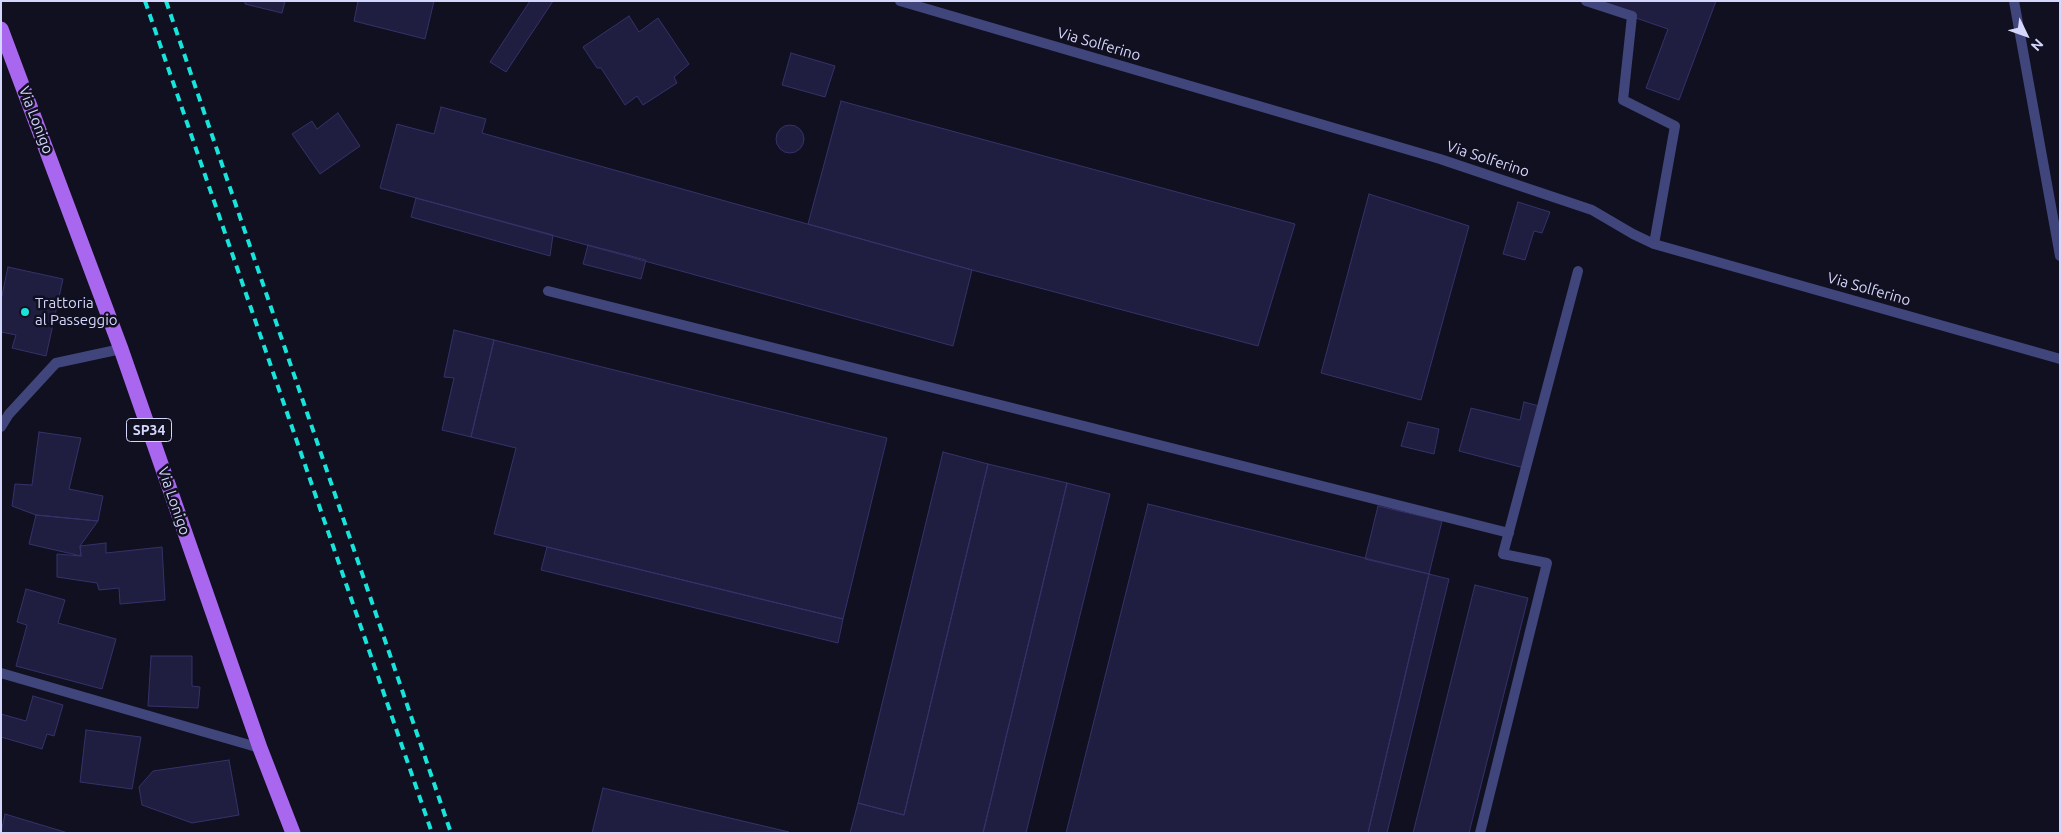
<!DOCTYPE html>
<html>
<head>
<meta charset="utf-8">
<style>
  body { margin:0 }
  #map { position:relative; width:2061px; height:834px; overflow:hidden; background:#101021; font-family:Ubuntu,sans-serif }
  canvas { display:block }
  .frame { position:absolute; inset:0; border:2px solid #d5d6fb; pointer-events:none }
  .north { position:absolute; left:2001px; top:10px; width:50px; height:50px; -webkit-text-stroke:4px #101021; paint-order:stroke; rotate:132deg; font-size:14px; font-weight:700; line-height:20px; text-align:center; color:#d5d6fb }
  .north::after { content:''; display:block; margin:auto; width:18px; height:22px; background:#d5d6fb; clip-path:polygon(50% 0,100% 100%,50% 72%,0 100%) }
</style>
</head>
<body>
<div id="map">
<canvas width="2061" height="834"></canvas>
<div class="frame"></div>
<div class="north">N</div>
</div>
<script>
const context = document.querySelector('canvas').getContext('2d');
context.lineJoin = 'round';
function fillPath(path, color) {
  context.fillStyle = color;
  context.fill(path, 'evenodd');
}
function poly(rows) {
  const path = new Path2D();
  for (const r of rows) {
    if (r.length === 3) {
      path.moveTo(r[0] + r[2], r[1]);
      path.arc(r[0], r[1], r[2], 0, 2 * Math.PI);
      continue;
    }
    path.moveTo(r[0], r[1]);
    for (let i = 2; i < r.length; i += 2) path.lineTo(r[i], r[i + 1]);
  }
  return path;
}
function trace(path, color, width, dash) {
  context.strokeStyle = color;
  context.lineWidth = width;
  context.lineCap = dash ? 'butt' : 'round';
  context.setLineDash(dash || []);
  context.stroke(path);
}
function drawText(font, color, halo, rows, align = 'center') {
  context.font = font + ' Ubuntu,sans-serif';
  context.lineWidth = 5;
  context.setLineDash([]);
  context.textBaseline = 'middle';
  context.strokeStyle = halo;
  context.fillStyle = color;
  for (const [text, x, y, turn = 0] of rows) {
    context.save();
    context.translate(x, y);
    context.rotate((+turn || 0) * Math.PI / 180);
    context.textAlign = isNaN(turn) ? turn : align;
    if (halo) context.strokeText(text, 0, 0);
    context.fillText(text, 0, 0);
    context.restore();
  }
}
const building = poly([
  [245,1,285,1,282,13,245,4,245,1],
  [358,1,434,1,425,39,354,21,358,1],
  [530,1,553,1,506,72,490,62,530,1],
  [1586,1,1716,1,1679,100,1646,88,1668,29,1586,1],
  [629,16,639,32,658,18,689,64,674,77,677,83,643,105,637,96,625,105,601,68,597,68,583,47,629,16],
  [791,53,835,66,825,97,782,85,791,53],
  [841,101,1295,224,1258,346,972,270,808,224,841,101],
  [441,107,486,119,482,133,972,270,953,346,380,188,397,124,434,134,441,107],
  [338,113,360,146,320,174,292,134,312,121,317,129,338,113],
  [790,139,14],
  [1369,194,1469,226,1421,400,1321,373,1369,194],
  [416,198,553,235,550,256,411,217,416,198],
  [1518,202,1550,212,1542,233,1534,231,1525,260,1503,254,1518,202],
  [588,245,646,260,641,279,583,264,588,245],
  [8,267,63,279,46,356,12,348,16,335,1,332,1,300,8,267],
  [454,330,494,340,471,437,442,430,454,378,444,377,454,330],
  [494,340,887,438,843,619,494,534,516,448,471,437,494,340],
  [1524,402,1539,406,1524,468,1459,451,1471,408,1520,420,1524,402],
  [1408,422,1439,429,1434,454,1401,446,1408,422],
  [39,432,81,438,69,489,103,496,98,521,36,515,12,506,15,484,32,485,39,432],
  [943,452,988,464,904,815,858,803,943,452],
  [988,464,1067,483,983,833,850,833,858,803,904,815,988,464],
  [1067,483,1110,494,1026,833,983,833,1067,483],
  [1148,504,1429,574,1368,833,1066,833,1148,504],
  [1378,506,1442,521,1429,574,1365,559,1378,506],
  [36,515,98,521,80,546,81,556,29,544,36,515],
  [106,543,106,553,162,547,165,600,120,604,119,588,99,590,97,583,57,577,57,554,81,556,80,546,106,543],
  [547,547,843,619,838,643,541,570,547,547],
  [1429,574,1449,579,1387,833,1368,833,1429,574],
  [1475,585,1528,598,1469,833,1413,833,1475,585],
  [26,589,65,600,58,623,116,639,102,689,16,666,27,625,17,622,26,589],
  [151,656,192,656,192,686,200,687,198,708,148,706,151,656],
  [33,696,63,705,54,736,47,734,42,749,1,737,1,714,26,721,33,696],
  [86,730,141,737,132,789,80,782,86,730],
  [229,760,239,815,192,823,142,805,139,787,153,771,229,760],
  [603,788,789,832,592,833,603,788],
  [5,814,68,833,1,833,5,814]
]);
fillPath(building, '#201e40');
trace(building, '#35326a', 1);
trace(poly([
  [2014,1,2060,256],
  [548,291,1509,533],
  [1480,833,1547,563,1503,554,1578,271]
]), '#40467b', 10);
trace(poly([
  [900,1,1440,159,1592,210,1633,234,1654,244,2060,359],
  [1586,1,1632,16,1623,100,1675,126,1654,244],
  [1,427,9,414,56,363,121,349],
  [1,673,260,748]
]), '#40467b', 10);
trace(poly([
  [1,29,121,349,260,748,293,833]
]), '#a967ef', 15);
trace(poly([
  [145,1,432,833],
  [166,1,451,833]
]), '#17e4db', 4, [8, 6]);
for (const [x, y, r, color] of [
  [25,312,5,"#17e4db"]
]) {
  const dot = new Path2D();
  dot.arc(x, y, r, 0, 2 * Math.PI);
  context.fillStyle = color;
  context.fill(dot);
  trace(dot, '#101021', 2);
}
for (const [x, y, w] of [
  [149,430,45]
]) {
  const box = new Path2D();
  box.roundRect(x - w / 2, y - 11.5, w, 23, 4);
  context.fillStyle = '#101021';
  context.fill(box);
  trace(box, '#d5d6fb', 1);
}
drawText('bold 14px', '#d5d6fb', null, [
  ["SP34",149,430]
]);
drawText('15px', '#d5d6fb', '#101021', [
  ["Via Solferino",1099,44,16],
  ["Via Lonigo",36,120,69],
  ["Via Solferino",1488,159,18],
  ["Via Solferino",1869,289,16],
  ["Via Lonigo",174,501,71]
]);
drawText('15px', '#d5d6fb', '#101021', [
  ["Trattoria",35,303],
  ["al Passeggio",35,320]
], 'left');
</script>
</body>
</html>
